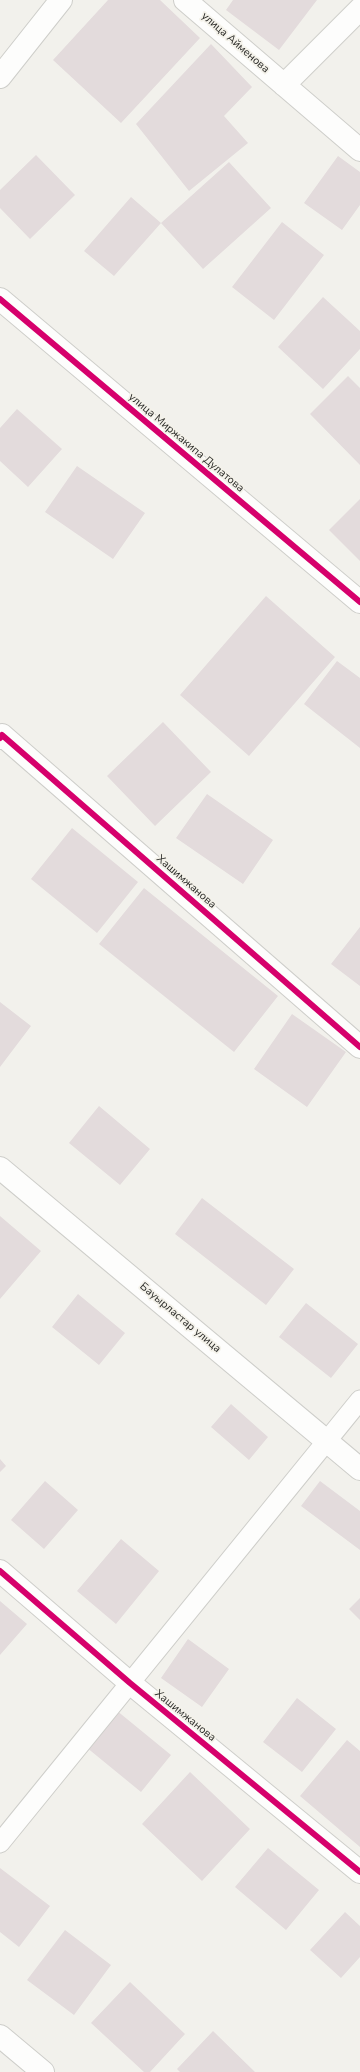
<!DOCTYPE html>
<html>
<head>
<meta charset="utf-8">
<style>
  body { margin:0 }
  canvas { display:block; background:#f2f1ec }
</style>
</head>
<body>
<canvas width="360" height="2072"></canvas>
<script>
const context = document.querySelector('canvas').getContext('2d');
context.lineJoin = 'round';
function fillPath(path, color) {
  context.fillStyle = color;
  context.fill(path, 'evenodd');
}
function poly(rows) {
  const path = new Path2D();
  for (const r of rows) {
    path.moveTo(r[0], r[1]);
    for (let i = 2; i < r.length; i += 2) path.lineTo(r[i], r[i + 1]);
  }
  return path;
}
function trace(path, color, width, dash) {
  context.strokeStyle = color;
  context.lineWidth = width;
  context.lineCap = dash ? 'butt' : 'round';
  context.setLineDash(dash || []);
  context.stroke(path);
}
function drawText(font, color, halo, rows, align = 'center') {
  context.font = font + ' "Nunito Sans",sans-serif';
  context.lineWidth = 3.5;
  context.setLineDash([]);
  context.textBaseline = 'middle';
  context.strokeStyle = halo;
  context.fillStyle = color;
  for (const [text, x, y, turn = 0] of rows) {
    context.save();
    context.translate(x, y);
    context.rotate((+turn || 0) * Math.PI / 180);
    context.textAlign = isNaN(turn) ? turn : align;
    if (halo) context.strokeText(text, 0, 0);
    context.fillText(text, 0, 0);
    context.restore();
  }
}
fillPath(poly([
  [108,0,160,0,200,38,121,123,53,60],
  [233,0,317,0,279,50,226,10],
  [211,44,252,87,224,116,248,143,189,191,136,124],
  [36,155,75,195,30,239,0,208,0,190],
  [338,156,360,172,360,205,342,230,304,203],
  [229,162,271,208,203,269,161,223],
  [131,197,161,223,114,276,84,251],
  [282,222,324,255,274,320,232,287],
  [323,297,360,331,360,349,323,389,278,347],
  [348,376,360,388,360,465,310,414],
  [17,409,62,449,28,487,0,461,0,428],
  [77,466,145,513,113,559,45,512],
  [360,499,360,561,329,530],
  [266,596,335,657,249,756,180,695],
  [337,661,360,678,360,748,304,704],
  [163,722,211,772,155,826,107,776],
  [207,794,273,840,243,884,176,838],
  [72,828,138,882,97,933,31,879],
  [144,888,278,996,234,1052,99,944],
  [360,927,360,986,331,964],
  [0,1002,31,1026,0,1067],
  [292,1014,346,1052,307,1107,254,1069],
  [99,1106,150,1149,120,1185,69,1143],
  [202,1198,294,1269,266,1305,175,1234],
  [0,1216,41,1251,0,1299],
  [78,1294,125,1333,99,1365,52,1327],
  [306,1303,358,1344,331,1378,279,1337],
  [231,1404,268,1437,249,1460,211,1427],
  [0,1459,6,1466,0,1472],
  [45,1481,78,1510,44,1549,11,1520],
  [320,1481,360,1511,360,1550,301,1506],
  [121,1539,159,1571,116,1624,77,1591],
  [360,1598,360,1620,349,1609],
  [0,1601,27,1624,0,1655],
  [188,1639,229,1669,202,1707,161,1678],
  [297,1698,336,1729,302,1772,263,1742],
  [116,1710,171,1755,141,1792,86,1747],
  [347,1740,360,1751,360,1847,300,1796],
  [190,1772,250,1829,202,1881,142,1824],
  [268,1848,319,1890,286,1930,235,1887],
  [0,1868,50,1906,19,1947,0,1932],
  [345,1912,360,1926,360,1957,341,1978,310,1950],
  [65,1930,111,1965,74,2015,27,1980],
  [130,1982,185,2034,150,2072,144,2072,91,2023],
  [213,2031,255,2072,180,2072,177,2069]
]), '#e3dbdc');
const service = poly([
  [0,1843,360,1400]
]);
const minor = poly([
  [185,0,360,150],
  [0,77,61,0],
  [284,85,360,9],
  [0,299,360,602],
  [0,738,2,735,360,1047],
  [0,1168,360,1469],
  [0,1571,130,1683,360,1872],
  [0,2036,43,2072]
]);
trace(service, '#cececa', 21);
trace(minor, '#cececa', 24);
trace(service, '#fdfdfc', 19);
trace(minor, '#fdfdfc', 22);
trace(poly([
  [0,299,360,602],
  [0,738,2,735,360,1047],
  [0,1571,130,1683,360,1872]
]), '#d6006c', 6);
drawText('11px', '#292926', '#f4f2ea', [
  ["улица Айменова",235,43,41],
  ["улица Миржакипа Дулатова",186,443,40],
  ["Хашимжанова",186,882,41],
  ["Бауырластар улица",180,1318,40],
  ["Хашимжанова",185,1716,39]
]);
</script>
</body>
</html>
